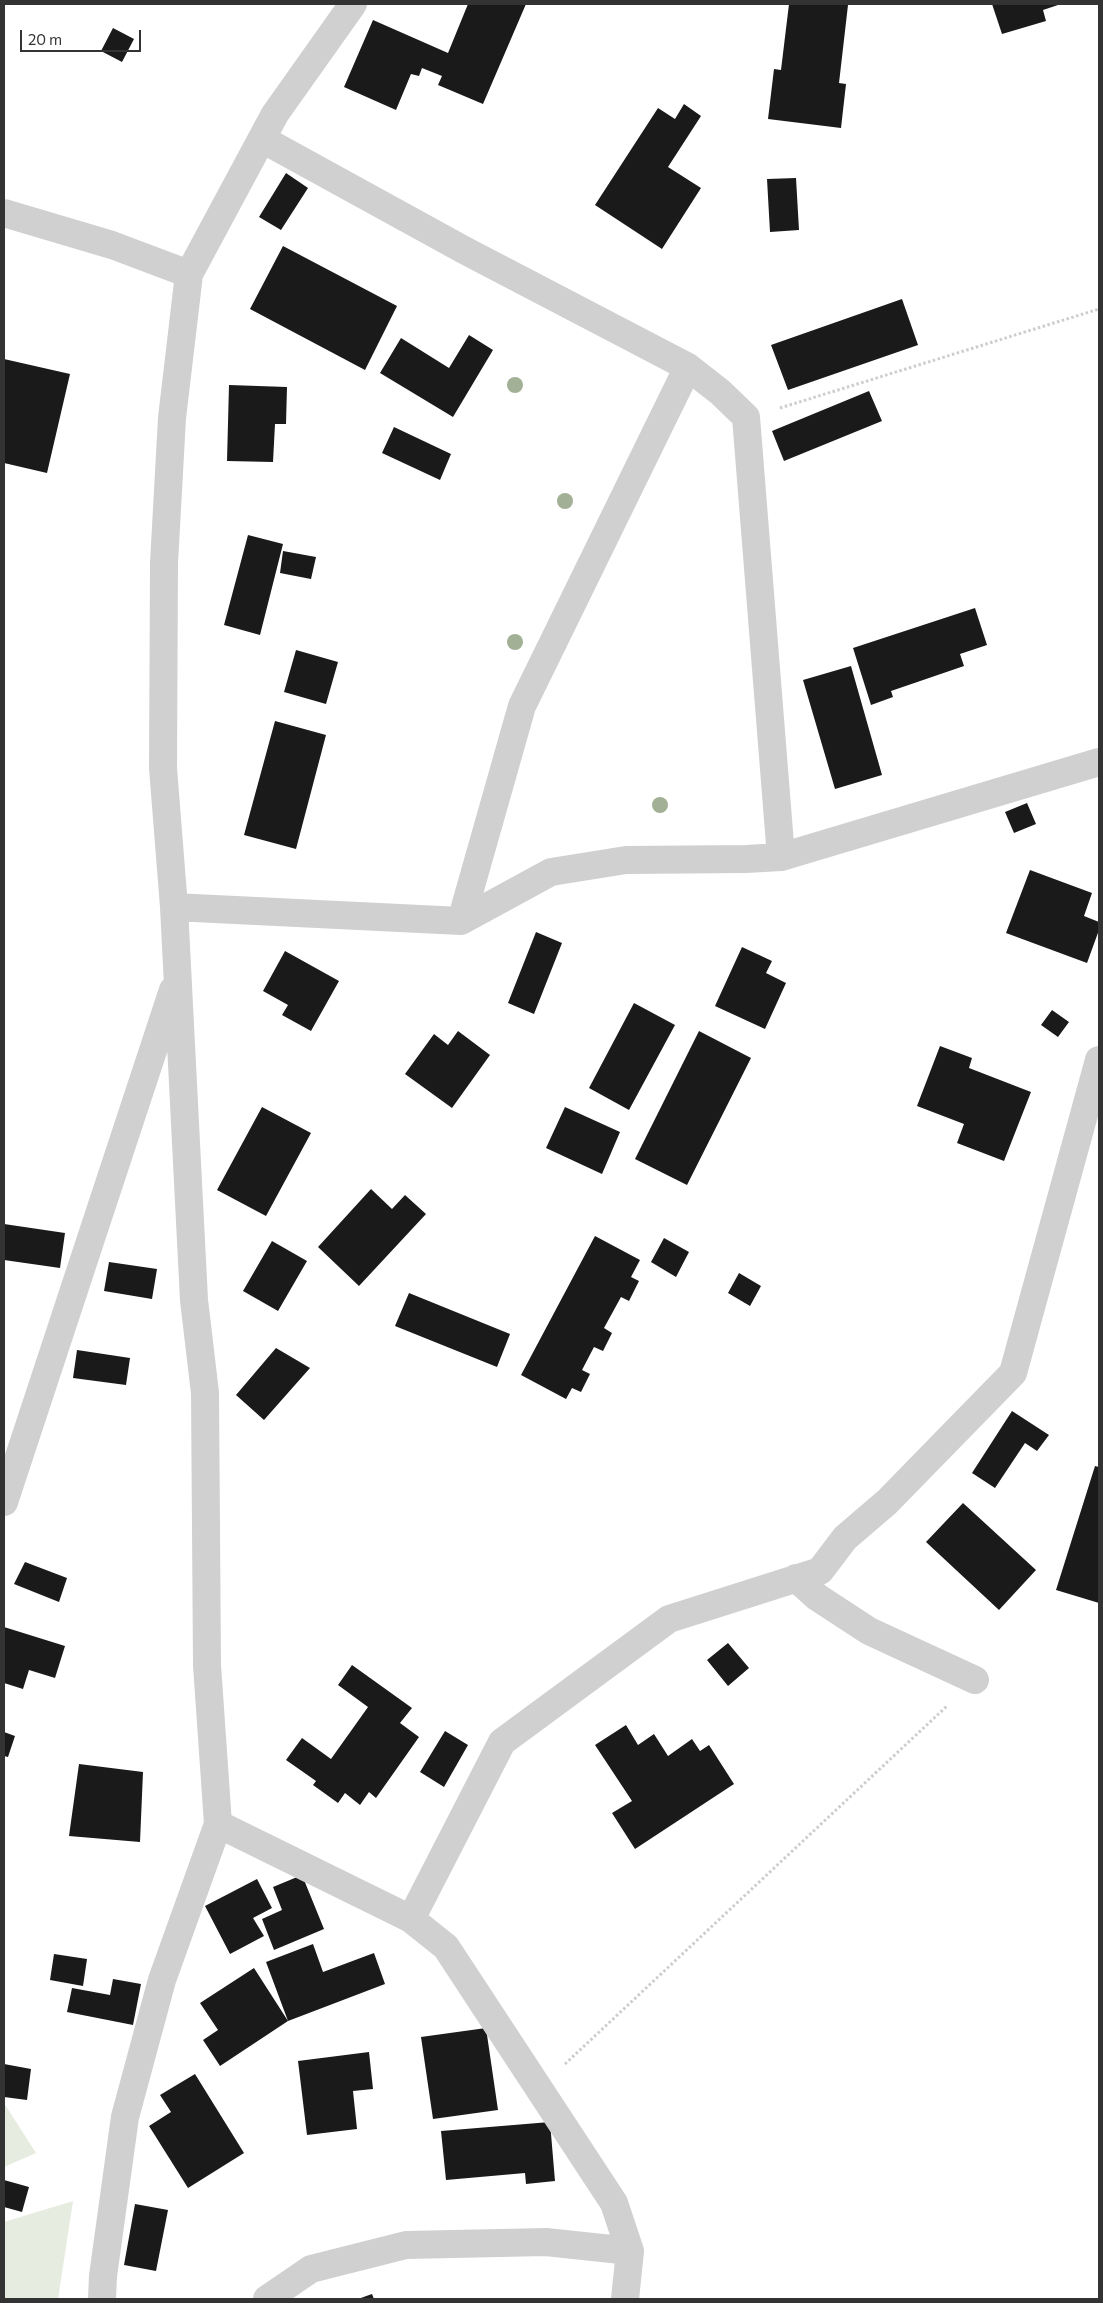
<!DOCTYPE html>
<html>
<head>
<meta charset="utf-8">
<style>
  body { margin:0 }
  #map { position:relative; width:1103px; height:2303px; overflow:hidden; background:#fff; font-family:Commissioner,sans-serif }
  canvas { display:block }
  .frame { position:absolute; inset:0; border:5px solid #333; pointer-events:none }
  .scale { position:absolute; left:20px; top:30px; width:121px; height:22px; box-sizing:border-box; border:2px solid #333; border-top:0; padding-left:6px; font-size:15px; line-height:18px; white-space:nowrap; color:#333; -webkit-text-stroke:4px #fff; paint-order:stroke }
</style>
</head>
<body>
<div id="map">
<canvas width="1103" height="2303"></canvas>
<div class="frame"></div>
<div class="scale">20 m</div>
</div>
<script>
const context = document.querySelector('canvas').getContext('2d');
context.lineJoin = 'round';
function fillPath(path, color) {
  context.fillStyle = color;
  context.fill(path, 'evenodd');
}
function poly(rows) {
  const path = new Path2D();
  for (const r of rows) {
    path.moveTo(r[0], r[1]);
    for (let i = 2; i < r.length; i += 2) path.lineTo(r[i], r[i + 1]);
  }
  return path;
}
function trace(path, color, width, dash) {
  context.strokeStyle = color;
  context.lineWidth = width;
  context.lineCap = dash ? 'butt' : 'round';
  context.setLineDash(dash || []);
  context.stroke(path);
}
fillPath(poly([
  [4,2103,36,2153,4,2167],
  [73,2201,58,2299,4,2299,4,2222]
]), '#e6ecdf');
fillPath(poly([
  [468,4,526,4,483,104,438,85,442,76,422,68,419,76,411,74,396,110,344,87,373,20,448,53],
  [789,4,848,5,839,83,846,84,841,128,768,119,774,69,781,70],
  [992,4,1061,4,1043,10,1046,21,1002,34],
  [113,28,134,39,122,62,101,51],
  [684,104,701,116,668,167,701,188,662,249,595,205,658,108,675,119],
  [286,173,308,188,281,230,259,217],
  [796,178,799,230,770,232,767,179],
  [283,246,397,306,365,370,250,309],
  [902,299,918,345,788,390,771,345],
  [469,335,493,350,453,417,380,373,401,338,449,368],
  [4,359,70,374,47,473,4,463],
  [229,385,287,387,286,424,275,424,273,462,227,461],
  [869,391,882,421,784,461,772,431],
  [394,427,451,454,440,480,382,453],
  [248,535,283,544,260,635,224,625],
  [283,551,316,557,311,579,280,573],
  [975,608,987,645,960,654,964,666,891,691,893,697,871,705,853,648],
  [296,650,338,662,326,704,284,692],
  [851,666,882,775,835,789,803,680],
  [275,721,326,735,296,849,244,835],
  [1027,803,1036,824,1014,833,1005,812],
  [1030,870,1092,893,1084,916,1099,922,1099,930,1087,963,1006,933],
  [536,932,562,943,534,1014,508,1003],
  [742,947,772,961,766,973,786,983,765,1029,715,1006],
  [285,951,339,981,311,1031,282,1015,288,1005,263,991],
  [634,1003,675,1025,629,1110,589,1088],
  [1052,1010,1069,1022,1058,1037,1041,1025],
  [458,1031,490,1055,452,1108,405,1074,434,1034,448,1045],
  [699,1031,751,1058,687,1185,635,1159],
  [940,1046,972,1058,969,1068,1031,1092,1004,1161,957,1143,964,1124,917,1106],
  [262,1107,311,1133,266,1216,217,1190],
  [565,1107,620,1132,602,1174,546,1148],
  [371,1189,392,1209,405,1195,426,1214,359,1286,318,1247],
  [4,1224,65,1233,60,1268,4,1260],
  [595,1236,640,1260,631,1277,639,1281,629,1301,621,1297,604,1328,612,1333,603,1351,594,1347,582,1370,590,1374,581,1392,572,1388,566,1399,521,1375],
  [664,1238,689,1252,676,1277,651,1262],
  [272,1241,307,1261,278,1311,243,1291],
  [109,1262,157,1269,152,1299,104,1291],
  [739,1273,761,1286,750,1306,728,1293],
  [409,1293,510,1334,497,1367,395,1326],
  [276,1348,310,1368,264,1420,236,1395],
  [77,1350,130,1358,126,1385,73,1378],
  [1012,1411,1049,1435,1037,1451,1025,1443,995,1488,972,1473],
  [1095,1466,1099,1467,1099,1603,1056,1590],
  [963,1503,1036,1570,999,1610,926,1542],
  [25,1562,67,1578,59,1602,14,1584],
  [4,1627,65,1646,55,1678,29,1670,23,1689,4,1683],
  [728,1643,749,1668,728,1686,707,1660],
  [352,1665,412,1708,400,1723,419,1737,376,1798,369,1792,360,1805,345,1793,338,1803,313,1785,316,1781,286,1760,302,1738,331,1759,368,1707,338,1685],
  [626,1725,638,1745,654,1734,668,1756,692,1739,700,1751,709,1745,734,1784,635,1849,612,1813,632,1801,595,1745],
  [445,1731,468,1745,444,1787,420,1772],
  [4,1732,15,1736,8,1757,4,1756],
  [79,1764,143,1772,140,1842,69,1836],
  [302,1875,324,1929,274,1950,262,1919,282,1910,273,1887],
  [257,1879,272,1908,253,1918,264,1936,230,1954,205,1906],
  [313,1944,323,1972,374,1953,385,1984,288,2021,266,1962],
  [54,1954,87,1959,83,1986,50,1980],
  [254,1968,288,2021,220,2066,203,2040,218,2030,200,2003],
  [113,1979,141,1984,133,2025,67,2012,72,1988,110,1995],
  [486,2028,498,2110,433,2119,421,2037],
  [369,2052,373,2089,353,2091,357,2129,307,2135,298,2061],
  [4,2064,31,2069,27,2100,4,2097],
  [195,2074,244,2153,188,2188,149,2126,171,2112,160,2095],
  [550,2122,555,2181,526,2184,525,2173,446,2180,441,2131],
  [4,2180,29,2187,22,2212,4,2207],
  [135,2204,168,2210,156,2271,124,2265],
  [372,2294,374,2299,358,2299]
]), '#1a1a1a');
trace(poly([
  [780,408,1099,309],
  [565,2064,947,1706]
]), '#cdcdcd', 3, [2.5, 2.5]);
trace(poly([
  [262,139,464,250,688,367,720,392,746,417,781,857],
  [4,213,112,245,189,274],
  [174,907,461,921,522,706,688,367],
  [461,921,551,872,626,860,746,859,781,857,1099,762],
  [4,1502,173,990],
  [796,1578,817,1597,869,1631,975,1680],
  [218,1824,411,1919,446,1947,614,2203,630,2251,625,2299],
  [411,1919,502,1742,669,1619,820,1571,845,1538,887,1502,1013,1373,1099,1060],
  [102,2299,103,2276,125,2117,162,1980,218,1824,207,1665,205,1393,194,1300,174,907,163,768,164,563,172,418,189,274,275,114,353,4],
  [267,2299,311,2269,406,2245,546,2242,630,2251]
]), '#d0d0d0', 28);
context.fillStyle = '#a2b095';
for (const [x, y] of [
  [515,385],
  [565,501],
  [515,642],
  [660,805]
]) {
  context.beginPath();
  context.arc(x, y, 8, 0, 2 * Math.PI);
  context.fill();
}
</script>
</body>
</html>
